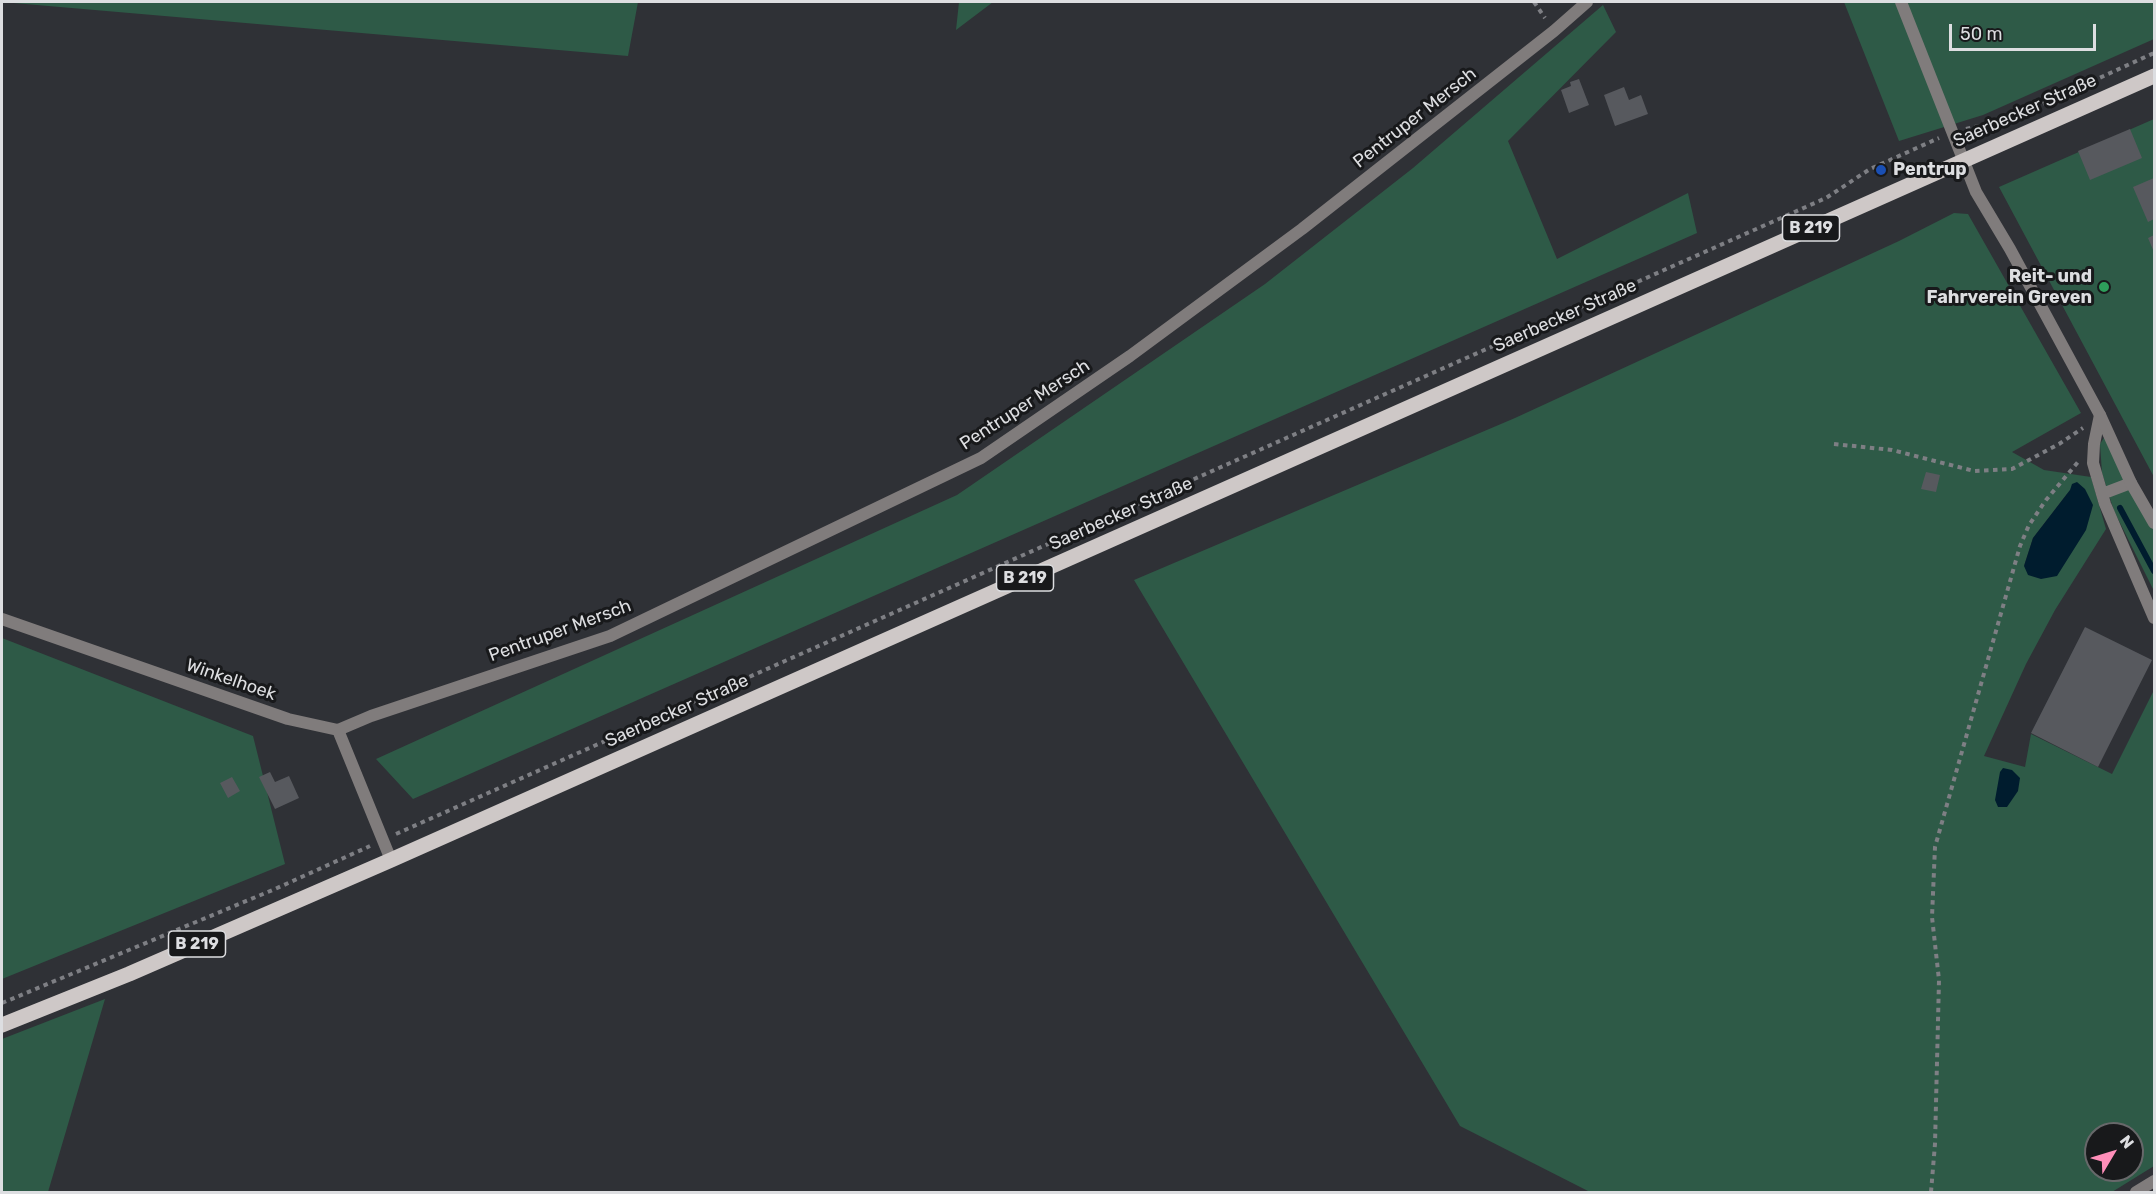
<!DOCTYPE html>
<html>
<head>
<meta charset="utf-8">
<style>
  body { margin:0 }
  #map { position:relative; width:2156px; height:1194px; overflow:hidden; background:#2f3136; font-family:Rubik,sans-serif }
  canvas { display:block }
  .frame { position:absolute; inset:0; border:3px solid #dddee1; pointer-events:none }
  .north { position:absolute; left:2084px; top:1122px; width:60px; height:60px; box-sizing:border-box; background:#18191b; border:2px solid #67686a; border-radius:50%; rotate:52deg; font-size:16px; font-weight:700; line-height:24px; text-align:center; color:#dddee1 }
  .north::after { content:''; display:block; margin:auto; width:21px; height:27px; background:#ff8eb9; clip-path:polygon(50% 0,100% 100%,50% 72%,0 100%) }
  .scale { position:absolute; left:1949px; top:24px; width:147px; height:27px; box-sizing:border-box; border:3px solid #dddee1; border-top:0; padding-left:8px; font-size:18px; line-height:21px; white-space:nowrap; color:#dddee1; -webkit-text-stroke:4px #18191b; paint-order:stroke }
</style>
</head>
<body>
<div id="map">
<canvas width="2156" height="1194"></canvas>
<div class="frame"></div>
<div class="north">N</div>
<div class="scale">50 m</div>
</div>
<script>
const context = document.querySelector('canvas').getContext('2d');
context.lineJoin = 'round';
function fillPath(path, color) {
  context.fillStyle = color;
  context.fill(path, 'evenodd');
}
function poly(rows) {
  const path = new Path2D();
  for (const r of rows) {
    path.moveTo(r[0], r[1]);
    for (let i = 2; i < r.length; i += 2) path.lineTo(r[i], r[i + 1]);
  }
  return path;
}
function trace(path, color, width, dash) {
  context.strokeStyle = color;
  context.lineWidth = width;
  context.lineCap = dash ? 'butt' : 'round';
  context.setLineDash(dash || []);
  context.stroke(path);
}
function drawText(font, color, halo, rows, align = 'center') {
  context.font = font + ' Rubik,sans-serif';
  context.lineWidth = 6;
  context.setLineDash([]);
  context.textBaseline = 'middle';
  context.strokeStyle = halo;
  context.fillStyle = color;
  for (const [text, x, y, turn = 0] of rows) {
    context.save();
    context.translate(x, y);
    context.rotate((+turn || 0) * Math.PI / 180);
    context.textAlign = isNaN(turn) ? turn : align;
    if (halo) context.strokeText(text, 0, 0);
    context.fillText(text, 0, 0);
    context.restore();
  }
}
fillPath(poly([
  [2,2,638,2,628,56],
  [959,2,993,2,956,30],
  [1844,2,2154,2,2154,39,1983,115,1899,141],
  [1603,5,1616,32,1508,141,1557,259,1688,193,1697,233,413,799,376,759,957,495,1265,284,1413,168],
  [2154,119,2154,477,1999,187],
  [1954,213,1968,214,2081,413,2012,452,2044,470,2091,477,2106,529,2055,610,2026,664,1984,756,2025,767,2031,734,2112,774,2154,690,2154,1166,2112,1192,1590,1192,1460,1126,1134,580,1515,418,1899,241],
  [2070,490,2024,566,2033,538],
  [2096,1134,2132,1134,2132,1170,2096,1170],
  [2105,436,2154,528,2154,591,2114,511,2102,473,2100,444],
  [2,638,253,736,285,864,2,979],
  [105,999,48,1192,2,1192,2,1039]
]), '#2e5a47');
fillPath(poly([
  [2077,482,2085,489,2093,505,2086,530,2057,576,2041,579,2028,575,2024,566,2033,538,2070,490,2072,484],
  [2003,768,2012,770,2020,778,2018,791,2007,807,1998,807,1995,800,2000,772]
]), '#001c2e');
trace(poly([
  [2120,508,2154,571]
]), '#001c2e', 6);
fillPath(poly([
  [1579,79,1589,105,1569,113,1561,90,1571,86,1570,82],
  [1624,87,1629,100,1641,95,1648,114,1615,126,1604,95],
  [2130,129,2142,158,2090,180,2078,151],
  [2154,178,2154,219,2148,222,2133,187],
  [2154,235,2154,252,2148,238],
  [1926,472,1940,475,1936,492,1921,489],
  [2085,627,2152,660,2098,767,2031,733],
  [270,772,275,782,289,776,299,798,275,809,259,777],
  [232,777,240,791,228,798,220,783]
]), '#57595e');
trace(poly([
  [1534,2,1545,18],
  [1966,129,1995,122,2040,105,2154,53],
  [1834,444,1892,450,1974,471,2012,469,2059,444,2083,428],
  [396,834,1826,198,1870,169,1939,138],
  [2,1003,275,889,370,846],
  [1931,1192,1935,1144,1939,980,1932,917,1935,847,2020,546,2029,525,2046,500,2078,462]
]), '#7e7f84', 4, [4.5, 4.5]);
trace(poly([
  [2100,415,2094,444,2093,463,2105,504,2154,618],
  [2102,494,2131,483]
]), '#807c7c', 12);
trace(poly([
  [1901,2,1976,192,2010,249,2100,415,2131,483,2154,523],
  [2,619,288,719,338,730],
  [338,730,371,716,610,636,981,458,1130,356,1302,229,1554,31,1587,2],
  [338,730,391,860],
  [2136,1192,2154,1181]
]), '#807c7c', 12);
trace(poly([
  [2,1025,129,974,391,860,2154,76]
]), '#cec8c7', 15);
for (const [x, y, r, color] of [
  [1881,170,6,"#1a4fb4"],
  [2104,287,6,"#2e9e5b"]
]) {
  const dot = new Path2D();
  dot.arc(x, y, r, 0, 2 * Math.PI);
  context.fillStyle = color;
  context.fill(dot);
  trace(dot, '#18191b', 2);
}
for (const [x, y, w] of [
  [1811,228,57],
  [1025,578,57],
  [197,944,57]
]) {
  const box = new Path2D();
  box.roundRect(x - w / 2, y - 13, w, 26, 4.5);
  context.fillStyle = '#18191b';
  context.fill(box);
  trace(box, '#dddee1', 1.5);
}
drawText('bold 16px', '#dddee1', null, [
  ["B 219",1811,228],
  ["B 219",1025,578],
  ["B 219",197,944]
]);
drawText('18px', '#dddee1', '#18191b', [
  ["Saerbecker Straße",2025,111,-24],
  ["Pentruper Mersch",1415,118,-38],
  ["Saerbecker Straße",1565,316,-24],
  ["Pentruper Mersch",1025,405,-33],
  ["Saerbecker Straße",1121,514,-24],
  ["Pentruper Mersch",560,631,-20],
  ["Winkelhoek",231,680,19],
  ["Saerbecker Straße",677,711,-24]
]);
drawText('bold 18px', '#dddee1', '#18191b', [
  ["Pentrup",1893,170],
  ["Reit- und",2092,277,"right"],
  ["Fahrverein Greven",2092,298,"right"]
], 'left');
</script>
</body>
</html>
